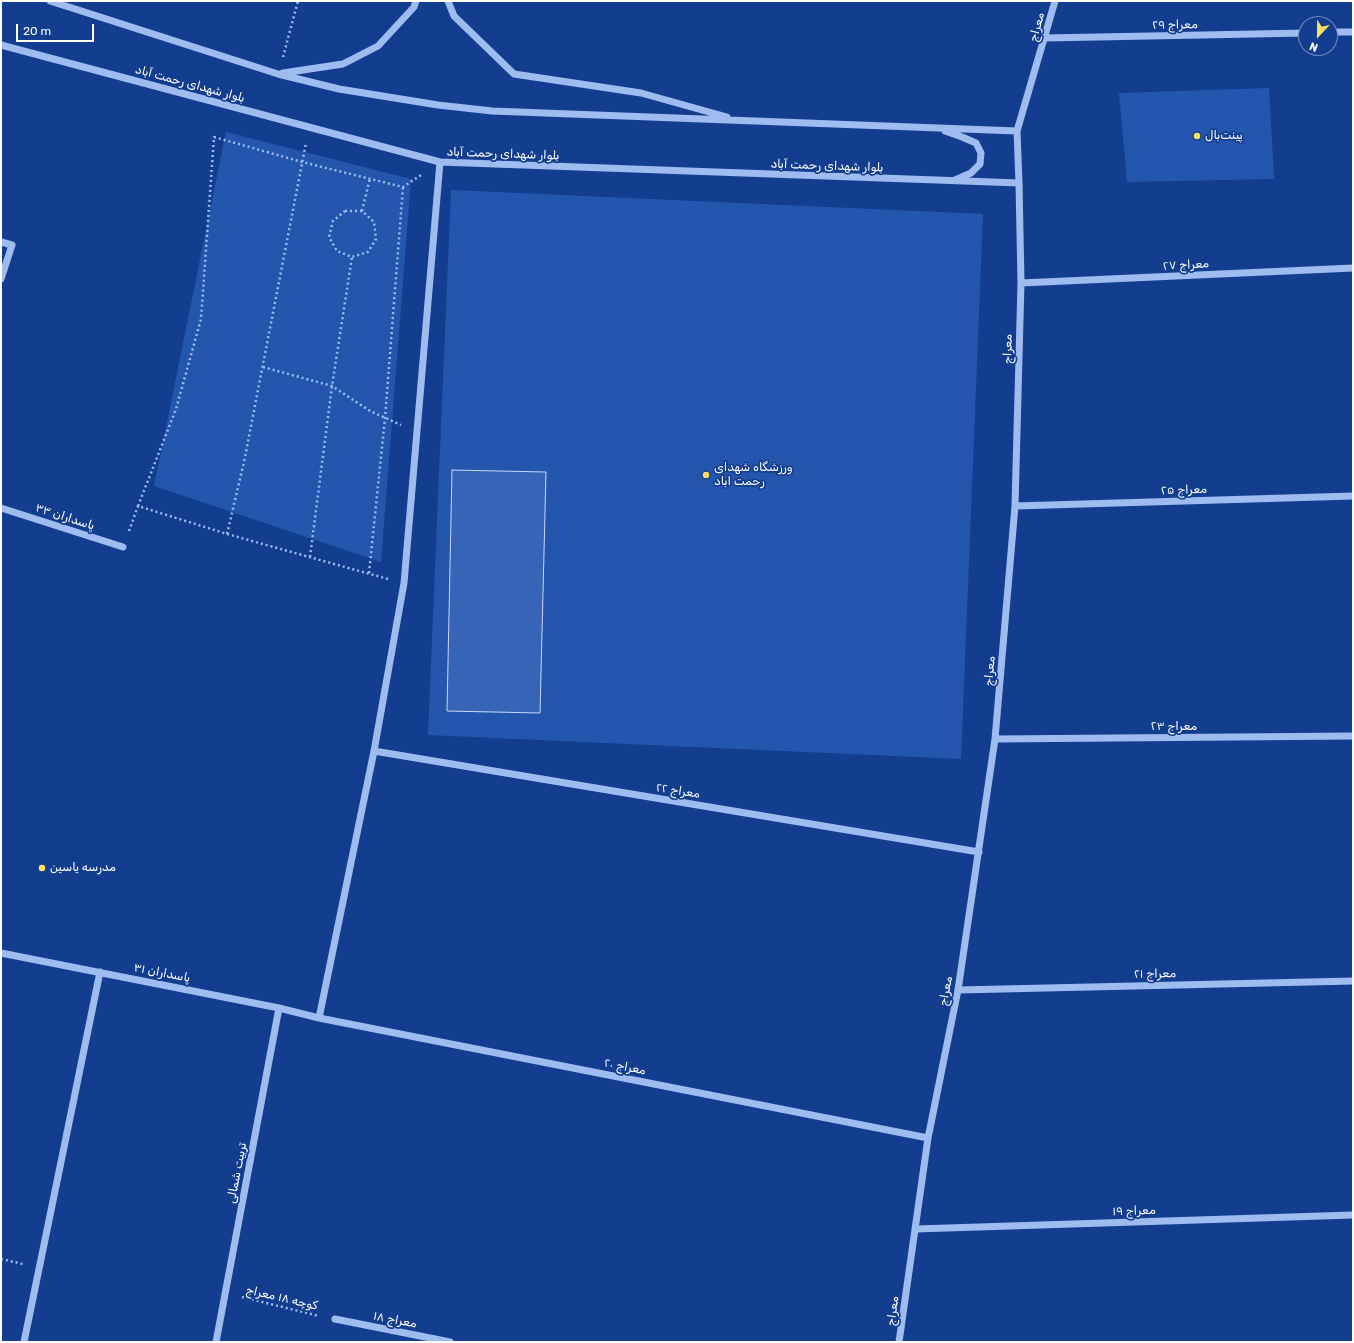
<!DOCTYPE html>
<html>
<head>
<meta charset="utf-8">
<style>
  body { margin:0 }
  #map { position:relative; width:1354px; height:1343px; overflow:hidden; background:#133e8f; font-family:Rubik,sans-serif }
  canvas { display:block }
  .frame { position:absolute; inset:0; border:2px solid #fff; pointer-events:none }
  .north { position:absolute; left:1298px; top:16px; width:40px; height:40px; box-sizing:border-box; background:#133e8f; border:1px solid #718bbc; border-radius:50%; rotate:202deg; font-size:11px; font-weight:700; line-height:16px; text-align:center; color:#fff }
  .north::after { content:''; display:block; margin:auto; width:14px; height:18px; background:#ffdf5f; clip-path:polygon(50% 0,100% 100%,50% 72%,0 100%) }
  .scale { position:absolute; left:16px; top:24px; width:78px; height:18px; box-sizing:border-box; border:2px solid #fff; border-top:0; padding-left:5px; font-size:12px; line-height:14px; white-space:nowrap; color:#fff; -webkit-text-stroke:3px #133e8f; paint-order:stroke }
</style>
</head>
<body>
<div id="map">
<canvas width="1354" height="1343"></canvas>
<div class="frame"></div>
<div class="north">N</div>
<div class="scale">20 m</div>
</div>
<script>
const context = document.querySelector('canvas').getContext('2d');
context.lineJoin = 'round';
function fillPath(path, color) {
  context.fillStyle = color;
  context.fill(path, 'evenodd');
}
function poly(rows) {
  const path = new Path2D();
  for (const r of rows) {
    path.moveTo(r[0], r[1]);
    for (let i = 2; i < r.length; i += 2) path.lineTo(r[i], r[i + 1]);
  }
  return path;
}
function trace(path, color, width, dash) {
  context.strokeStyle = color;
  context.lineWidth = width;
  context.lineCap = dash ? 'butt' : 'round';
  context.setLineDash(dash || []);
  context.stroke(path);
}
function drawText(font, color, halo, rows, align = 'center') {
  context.font = font + ' Rubik,"Noto Naskh Arabic",sans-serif';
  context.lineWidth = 3.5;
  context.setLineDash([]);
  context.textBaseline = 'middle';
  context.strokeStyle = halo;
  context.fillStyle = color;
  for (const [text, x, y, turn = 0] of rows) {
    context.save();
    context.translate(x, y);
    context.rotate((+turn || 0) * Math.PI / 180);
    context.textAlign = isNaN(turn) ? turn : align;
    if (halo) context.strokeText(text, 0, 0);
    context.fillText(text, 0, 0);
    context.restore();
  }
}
fillPath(poly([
  [1269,88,1274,179,1127,182,1119,93],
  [226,132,411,179,381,562,154,486],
  [451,190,983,214,961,759,428,735]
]), '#2556ae');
const building = poly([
  [452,470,546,472,540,713,447,711,452,470]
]);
fillPath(building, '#3764b6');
trace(building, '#c5d9fc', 1);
trace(poly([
  [283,57,298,1],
  [345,211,362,211,374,222,376,239,368,252,352,257,337,251,329,237,333,221,345,211],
  [362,211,370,178],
  [263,367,332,386,370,411,401,425],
  [138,506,176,409,201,319,214,137,302,162,403,187,421,175],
  [129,531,138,506,227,534,388,579],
  [227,534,244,462,306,143],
  [310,557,332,386,352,257],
  [369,573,385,418,403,187],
  [1,1259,23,1264],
  [242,1297,319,1316]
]), '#9fbcf1', 2.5, [2, 3]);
trace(poly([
  [50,1,278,74,339,89,438,105,492,111,1017,131],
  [448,1,454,16,514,74,641,93,727,117],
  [1330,32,1353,32],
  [1045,38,1306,33],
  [1,45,440,162,1019,183],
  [283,73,343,64,378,46,414,7,416,1],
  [945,131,962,137,976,143,981,153,980,164,971,173,955,180],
  [1,242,12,245,1,279],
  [1021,283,1353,268],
  [1015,506,1353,496],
  [1,508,123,547],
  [995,739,1353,736],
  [374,751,979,852],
  [1,953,279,1008,319,1018,928,1138],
  [958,990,1353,981],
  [319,1018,374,751,404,583,440,162],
  [916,1229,1353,1215],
  [335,1319,450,1342],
  [24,1342,100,972],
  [216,1342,279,1008],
  [899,1342,928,1138,958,990,995,739,1015,506,1021,283,1019,183,1017,131,1055,1]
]), '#9fbcf1', 7);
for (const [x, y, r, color] of [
  [1197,136,4,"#ffdf5f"],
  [706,475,4,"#ffdf5f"],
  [42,868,4,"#ffdf5f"]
]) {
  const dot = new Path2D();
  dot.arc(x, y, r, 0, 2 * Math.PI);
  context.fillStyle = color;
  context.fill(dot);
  trace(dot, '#133e8f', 1.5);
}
drawText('12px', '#fff', '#133e8f', [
  ["معراج ۲۹",1175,25,-1],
  ["معراج",1037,27,-75],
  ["بلوار شهدای رحمت آباد",190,84,15],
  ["بلوار شهدای رحمت آباد",503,154,2],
  ["بلوار شهدای رحمت آباد",827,166,2],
  ["معراج ۲۷",1186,265,-3],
  ["معراج",1008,349,-89],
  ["معراج ۲۵",1184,490,-2],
  ["پاسداران ۳۳",65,517,18],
  ["معراج",990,671,-85],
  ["معراج ۲۳",1174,727],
  ["معراج ۲۲",678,791,9],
  ["پاسداران ۳۱",162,973,11],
  ["معراج ۲۱",1155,974,-1],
  ["معراج",946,991,-79],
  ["معراج ۲۰",625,1067,11],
  ["تربیت شمالی",237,1173,-79],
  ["معراج ۱۹",1134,1211,-2],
  ["کوچه ۱۸ معراج",282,1298,13],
  ["معراج",893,1311,-82],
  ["معراج ۱۸",395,1320,11]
]);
drawText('12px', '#fff', '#133e8f', [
  ["پینت‌بال",1205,136],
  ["ورزشگاه شهدای",714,468],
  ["رحمت اباد",714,482],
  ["مدرسه یاسین",50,868]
], 'left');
</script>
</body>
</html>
